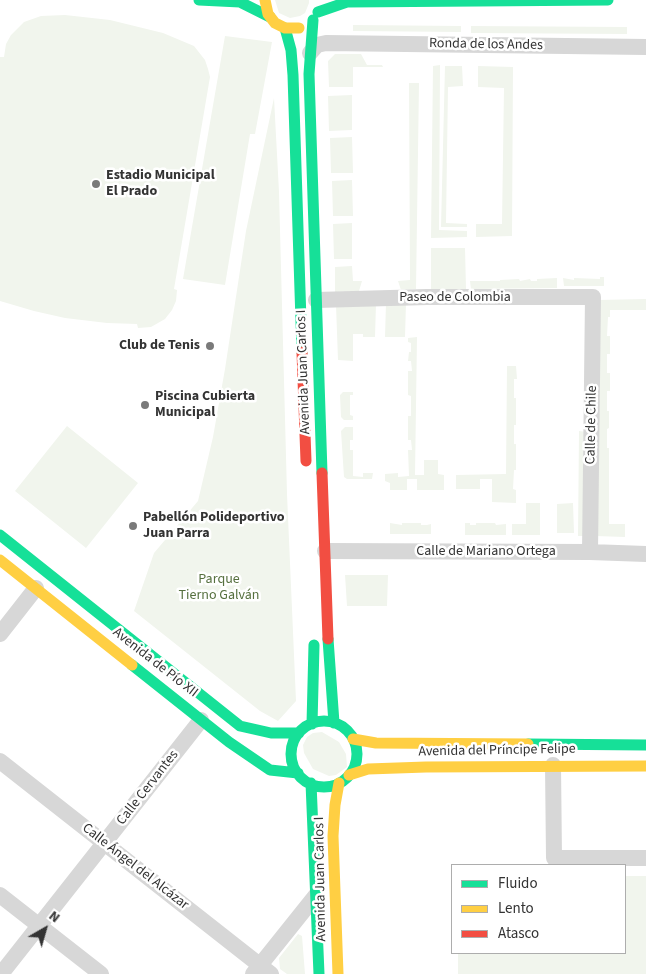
<!DOCTYPE html>
<html>
<head>
<meta charset="utf-8">
<style>
  body { margin:0 }
  #map { position:relative; width:646px; height:974px; overflow:hidden; background:#fff; font-family:"Source Sans 3",sans-serif }
  canvas { display:block }
  .legend { position:absolute; left:451px; top:864px; width:175px; height:90px; box-sizing:border-box; background:#fff; border:1px solid #adadad; margin:0; padding:6px 9px; list-style:none; font-size:15px; color:#333 }
  .legend li { display:flex; align-items:center; gap:10px; height:25px }
  .legend b { width:25px; border:1px solid #adadad }
  .north { position:absolute; left:20px; top:904px; width:50px; height:50px; -webkit-text-stroke:4px #fff; paint-order:stroke; rotate:38deg; font-size:14px; font-weight:700; line-height:20px; text-align:center; color:#333 }
  .north::after { content:''; display:block; margin:auto; width:18px; height:22px; background:#333; clip-path:polygon(50% 0,100% 100%,50% 72%,0 100%) }
</style>
</head>
<body>
<div id="map">
<canvas width="646" height="974"></canvas>
<ul class="legend">
<li><b style="height:6px;background:#16e098"></b>Fluido</li>
<li><b style="height:6px;background:#ffcf43"></b>Lento</li>
<li><b style="height:6px;background:#f24e42"></b>Atasco</li>
</ul>
<div class="north">N</div>
</div>
<script>
const context = document.querySelector('canvas').getContext('2d');
context.lineJoin = 'round';
function fillPath(path, color) {
  context.fillStyle = color;
  context.fill(path, 'evenodd');
}
function poly(rows) {
  const path = new Path2D();
  for (const r of rows) {
    if (r.length === 3) {
      path.moveTo(r[0] + r[2], r[1]);
      path.arc(r[0], r[1], r[2], 0, 2 * Math.PI);
      continue;
    }
    path.moveTo(r[0], r[1]);
    for (let i = 2; i < r.length; i += 2) path.lineTo(r[i], r[i + 1]);
  }
  return path;
}
function trace(path, color, width, dash) {
  context.strokeStyle = color;
  context.lineWidth = width;
  context.lineCap = dash ? 'butt' : 'round';
  context.setLineDash(dash || []);
  context.stroke(path);
}
function drawText(font, color, halo, rows, align = 'center') {
  context.font = font + ' "Source Sans 3",sans-serif';
  context.lineWidth = 5;
  context.setLineDash([]);
  context.textBaseline = 'middle';
  context.strokeStyle = halo;
  context.fillStyle = color;
  for (const [text, x, y, turn = 0] of rows) {
    context.save();
    context.translate(x, y);
    context.rotate((+turn || 0) * Math.PI / 180);
    context.textAlign = isNaN(turn) ? turn : align;
    if (halo) context.strokeText(text, 0, 0);
    context.fillText(text, 0, 0);
    context.restore();
  }
}
fillPath(poly([
  [275,0,309,0,309,3,305,13,300,16,290,18,279,13],
  [65,15,110,20,163,33,194,46,205,60,208,69,210,77,174,289,177,290,176,301,172,310,165,319,151,327,138,328,137,324,107,323,65,318,34,311,0,301,0,57,4,57,6,44,11,35,24,22,41,16],
  [353,25,461,26,461,32,353,31],
  [471,26,627,27,627,34,471,33],
  [225,36,272,42,255,134,250,134,225,285,183,279],
  [335,54,361,54,367,65,382,65,383,67,353,67,353,87,329,87,328,61],
  [440,65,439,230,467,231,467,237,431,238,433,66],
  [445,66,462,66,463,86,448,87,446,223,467,224,467,227,441,227],
  [478,66,513,67,512,236,476,237,476,224,502,224,504,88,478,87],
  [409,83,419,83,416,289,401,290,398,281,410,280],
  [352,95,352,130,329,131,328,96],
  [274,98,279,192,287,494,296,701,278,721,260,711,134,611,154,553,198,501,213,437,225,369,246,231],
  [352,137,353,173,331,173,330,138],
  [352,180,353,216,333,216,332,181],
  [352,223,352,259,334,259,333,224],
  [431,248,465,248,466,289,431,290],
  [352,266,353,281,362,281,359,291,335,292,335,267],
  [600,277,604,277,604,286,564,286,563,278,574,280,574,278,600,279],
  [557,278,557,288,471,289,470,281,500,281,500,280,519,279,520,281,530,279,531,281,537,281,537,279],
  [646,299,646,310,610,310,610,317,608,317,607,336,610,336,610,354,607,354,607,373,610,373,610,391,607,391,607,411,609,411,609,428,607,429,607,448,609,448,609,524,625,524,625,537,595,536,597,300],
  [386,303,406,303,405,337,385,337],
  [376,304,375,337,363,337,363,334,353,334,353,361,338,360,336,305],
  [417,337,415,475,424,475,424,460,438,460,438,474,444,475,444,490,417,490,417,479,407,479,407,490,390,490,390,483,385,481,385,474,398,473,398,477,409,476,408,450,412,450,411,440,408,440,408,416,411,416,411,396,408,395,408,371,412,371,411,361,408,361,409,352,411,352,411,343,408,342,408,338],
  [507,366,516,366,517,379,514,379,514,398,516,398,516,425,514,425,514,444,516,444,516,470,514,470,513,489,516,490,516,503,492,502,492,479,480,479,480,489,456,489,456,475,506,474],
  [343,392,353,392,353,395,350,395,350,415,353,416,353,420,344,420,341,417,340,395],
  [67,426,138,483,86,548,15,491],
  [345,427,353,427,353,440,350,440,350,450,353,450,353,476,363,477,363,473,373,473,372,479,347,479,344,477,341,431],
  [579,431,587,432,588,536,578,536],
  [526,503,540,503,540,535,512,535,512,524,526,524],
  [573,503,574,533,557,533,557,504],
  [390,523,402,525,402,523,421,523,421,525,427,525,431,524,431,534,390,534],
  [465,523,470,523,470,525,476,525,476,523,495,523,496,525,506,524,506,535,465,535],
  [345,575,388,575,387,606,347,606],
  [322,732,339,742,346,754,347,767,336,775,329,776,313,769,304,753,303,745,307,737,313,733],
  [625,876,646,876,646,974,458,974,458,953,625,953],
  [298,934,302,936,305,974,287,974,280,969,279,958]
]), '#f1f5ed');
trace(poly([
  [310,53,317,45,326,43,646,47],
  [316,300,427,297,593,297,590,552],
  [325,551,590,552,646,554],
  [0,634,36,588],
  [0,761,271,974],
  [553,765,554,858,646,858],
  [0,895,101,974],
  [1,974,201,720],
  [253,974,317,894]
]), '#d7d7d7', 16);
trace(poly([
  [199,0,240,2,270,17],
  [318,12,347,2,608,0],
  [313,20,309,74,322,473],
  [285,28,291,50,293,75,302,352],
  [0,535,240,726,271,733,299,733],
  [328,639,334,723],
  [132,665,229,742,270,770,298,773],
  [324,754,33],
  [312,724,314,645],
  [528,744,646,745],
  [311,783,319,974]
]), '#16e098', 11);
trace(poly([
  [265,0,268,14,275,23,285,28,299,28],
  [0,560,132,665],
  [353,739,376,743,528,744],
  [349,775,368,769,426,767,646,766],
  [338,974,333,836,335,805,339,783]
]), '#ffcf43', 11);
trace(poly([
  [302,352,306,461],
  [322,473,328,639]
]), '#f24e42', 11);
for (const [x, y, r, color] of [
  [96,184,5,"#7a7a7a"],
  [210,346,5,"#7a7a7a"],
  [145,405,5,"#7a7a7a"],
  [133,526,5,"#7a7a7a"]
]) {
  const dot = new Path2D();
  dot.arc(x, y, r, 0, 2 * Math.PI);
  context.fillStyle = color;
  context.fill(dot);
  trace(dot, '#fff', 2);
}
drawText('14px', '#333', '#fff', [
  ["Ronda de los Andes",486,45,1],
  ["Paseo de Colombia",455,298],
  ["Avenida Juan Carlos I",304,372,-92],
  ["Calle de Chile",592,425,-89],
  ["Calle de Mariano Ortega",486,552],
  ["Avenida de Pío XII",155,663,38],
  ["Avenida del Príncipe Felipe",497,751,-1],
  ["Calle Cervantes",148,788,-52],
  ["Calle Ángel del Alcázar",135,867,38],
  ["Avenida Juan Carlos I",321,879,-91]
]);
drawText('bold 14px', '#333', '#fff', [
  ["Estadio Municipal",106,176],
  ["El Prado",106,192],
  ["Club de Tenis",200,346,"right"],
  ["Piscina Cubierta",155,397],
  ["Municipal",155,413],
  ["Pabellón Polideportivo",143,518],
  ["Juan Parra",143,534]
], 'left');
drawText('14px', '#56703f', '#fff', [
  ["Parque",219,580],
  ["Tierno Galván",219,596]
]);
</script>
</body>
</html>
